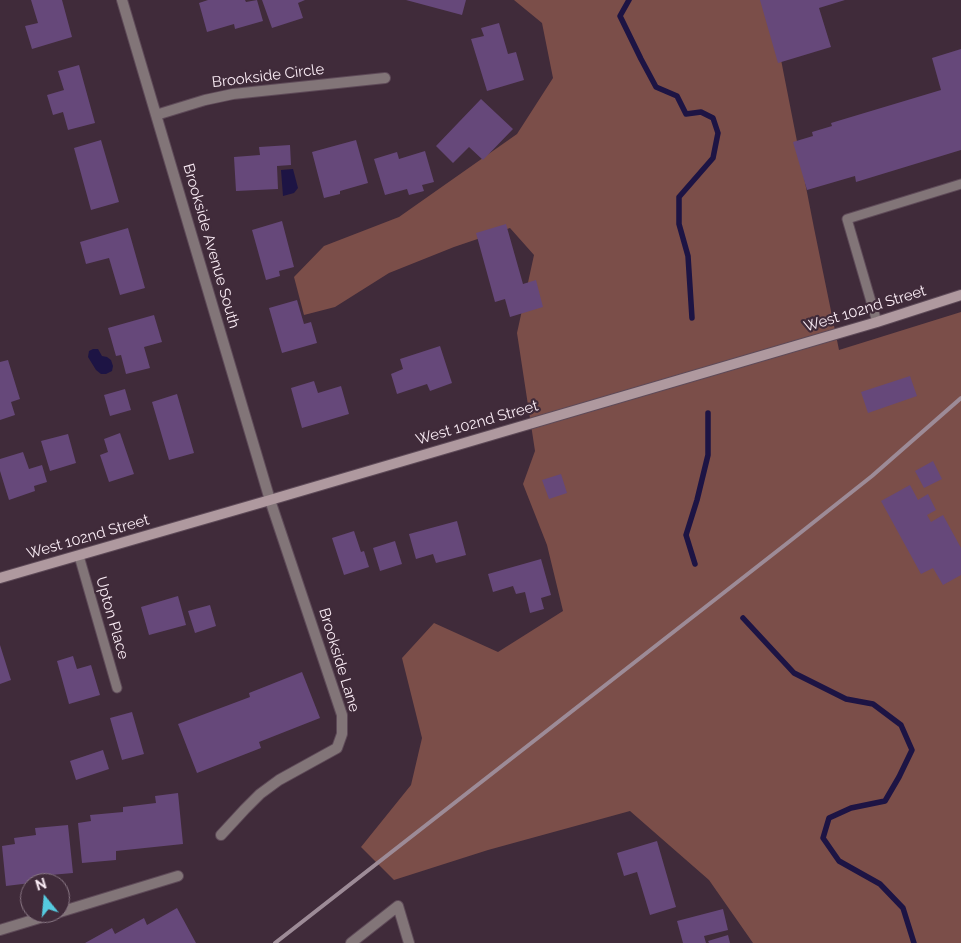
<!DOCTYPE html>
<html>
<head>
<meta charset="utf-8">
<style>
  body { margin:0 }
  #map { position:relative; width:961px; height:943px; overflow:hidden; background:#402b3a; font-family:Raleway,sans-serif }
  canvas { display:block }
  .north { position:absolute; left:20px; top:873px; width:50px; height:50px; box-sizing:border-box; background:#402b3a; border:1px solid #8a7885; border-radius:50%; rotate:343deg; font-size:14px; font-weight:700; line-height:20px; text-align:center; color:#faecf5 }
  .north::after { content:''; display:block; margin:auto; width:18px; height:22px; background:#55cadf; clip-path:polygon(50% 0,100% 100%,50% 72%,0 100%) }
</style>
</head>
<body>
<div id="map">
<canvas width="961" height="943"></canvas>
<div class="north">N</div>
</div>
<script>
const context = document.querySelector('canvas').getContext('2d');
context.lineJoin = 'round';
function fillPath(path, color) {
  context.fillStyle = color;
  context.fill(path, 'evenodd');
}
function poly(rows) {
  const path = new Path2D();
  for (const r of rows) {
    path.moveTo(r[0], r[1]);
    for (let i = 2; i < r.length; i += 2) path.lineTo(r[i], r[i + 1]);
  }
  return path;
}
function trace(path, color, width, dash) {
  context.strokeStyle = color;
  context.lineWidth = width;
  context.lineCap = dash ? 'butt' : 'round';
  context.setLineDash(dash || []);
  context.stroke(path);
}
function drawText(font, color, halo, rows, align = 'center') {
  context.font = font + ' Raleway,sans-serif';
  context.lineWidth = 4.5;
  context.setLineDash([]);
  context.textBaseline = 'middle';
  context.strokeStyle = halo;
  context.fillStyle = color;
  for (const [text, x, y, turn = 0] of rows) {
    context.save();
    context.translate(x, y);
    context.rotate((+turn || 0) * Math.PI / 180);
    context.textAlign = isNaN(turn) ? turn : align;
    if (halo) context.strokeText(text, 0, 0);
    context.fillText(text, 0, 0);
    context.restore();
  }
}
fillPath(poly([
  [514,0,765,0,774,24,814,228,839,350,961,312,961,943,753,943,709,880,630,811,488,850,394,880,361,847,411,785,422,738,402,658,434,623,498,652,563,611,547,545,523,484,535,451,517,333,534,255,510,228,454,247,389,273,335,307,304,315,294,277,324,246,399,217,517,134,553,78,542,23]
]), '#7b4e49');
fillPath(poly([
  [293,169,298,188,294,193,283,196,281,170],
  [93,349,98,349,102,356,107,357,111,360,113,366,112,371,106,374,101,374,96,370,88,357,89,351]
]), '#1d1444');
trace(poly([
  [629,0,620,16,641,59,656,87,677,96,686,114,701,112,713,118,718,133,713,158,679,197,679,224,688,256,692,318],
  [695,564,686,535,697,500,708,455,708,413],
  [743,618,794,673,846,699,873,704,901,725,912,750,899,777,885,801,851,808,829,818,823,838,839,861,880,884,903,908,914,943]
]), '#1d1444', 5.5);
fillPath(poly([
  [31,0,62,0,72,37,32,49,25,26,38,23],
  [208,0,245,0,246,2,257,0,263,21,235,29,234,24,207,32,199,3],
  [262,0,305,0,298,3,303,18,272,28],
  [406,0,466,0,462,15],
  [760,0,845,0,819,8,831,47,778,63],
  [499,23,508,54,516,52,524,80,487,91,471,39,484,36,481,28],
  [961,49,961,150,856,182,855,176,807,190,793,142,813,136,812,132,832,126,831,123,941,90,932,58],
  [79,65,95,123,68,130,63,112,53,115,47,95,64,90,58,71],
  [481,99,513,129,483,160,469,147,453,163,436,146],
  [101,140,119,202,91,210,74,148],
  [356,140,368,183,340,191,340,194,324,198,312,152],
  [290,145,291,165,277,166,278,189,236,191,234,157,260,155,259,147],
  [425,151,434,182,422,185,424,191,409,195,407,189,385,195,374,159,397,152,399,159],
  [282,221,294,267,279,271,280,276,266,280,252,230],
  [506,224,523,284,536,280,543,307,510,317,505,299,495,302,476,233],
  [128,228,145,288,120,295,109,258,86,264,80,242],
  [297,300,304,324,311,322,317,343,282,353,269,308],
  [154,315,162,342,144,347,150,368,126,374,121,355,116,356,108,328],
  [440,346,452,383,430,391,427,384,397,394,391,374,403,369,400,359],
  [8,360,20,399,11,402,15,415,0,420,0,362],
  [910,376,917,396,868,413,861,392],
  [314,381,318,393,341,386,349,414,302,428,291,388],
  [125,389,131,410,110,416,104,395],
  [177,394,194,453,169,460,152,402],
  [120,433,134,474,109,482,100,455,108,452,104,439],
  [68,434,76,463,50,471,41,441],
  [23,452,29,469,42,465,47,482,34,486,35,491,9,500,0,471,0,459],
  [933,461,942,479,924,488,915,471],
  [561,474,567,493,549,499,542,480],
  [910,485,918,500,928,494,936,510,927,515,931,522,943,515,961,548,961,575,943,585,933,568,921,574,881,501],
  [457,521,466,555,436,563,433,554,416,559,409,534],
  [354,531,361,552,364,551,369,567,344,575,332,538],
  [395,541,402,564,380,571,373,548],
  [541,559,551,595,541,598,544,609,530,613,525,592,516,594,513,586,493,592,488,574],
  [178,596,186,625,149,635,141,607],
  [210,605,216,626,195,633,188,611],
  [0,645,11,680,0,684],
  [73,656,77,669,91,665,100,695,69,704,57,661],
  [302,672,320,718,259,742,261,748,197,773,178,724,250,697,249,693],
  [132,712,144,754,122,760,110,718],
  [103,750,109,769,76,780,70,761],
  [178,793,183,844,116,851,116,860,82,863,78,823,91,821,90,815,123,812,123,807,156,803,155,796],
  [68,825,73,873,39,876,39,882,6,886,2,846,15,844,14,838,36,835,35,828],
  [657,841,676,907,650,915,637,872,624,876,617,853],
  [177,908,196,943,85,943,112,928,115,934,144,918,147,925],
  [723,909,728,930,704,936,706,943,683,943,677,921],
  [728,935,730,943,709,943,708,941]
]), '#66487a');
const lane = poly([
  [877,322,847,219,961,184],
  [79,556,117,688]
]);
const street = poly([
  [122,0,270,500,342,715,342,734,337,748,279,780,260,794,245,809,221,835],
  [156,115,205,100,233,94,385,78],
  [60,912,178,876],
  [0,930,56,913],
  [351,943,398,906,409,943]
]);
const secondary = poly([
  [0,578,270,500,877,322,961,295]
]);
trace(lane, '#5e4a58', 11);
trace(street, '#5e4a58', 12);
trace(secondary, '#5e4a58', 12);
trace(lane, '#827578', 9);
trace(street, '#827578', 10);
trace(secondary, '#af999f', 10);
trace(poly([
  [275,943,790,541,872,476,961,398]
]), '#9d8b97', 4);
drawText('15px', '#faecf5', '#402b3a', [
  ["Brookside Circle",268,76,-7],
  ["Brookside Avenue South",211,246,74],
  ["West 102nd Street",865,309,-17],
  ["West 102nd Street",477,423,-16],
  ["West 102nd Street",88,537,-16],
  ["Upton Place",112,618,74],
  ["Brookside Lane",339,660,73]
]);
</script>
</body>
</html>
